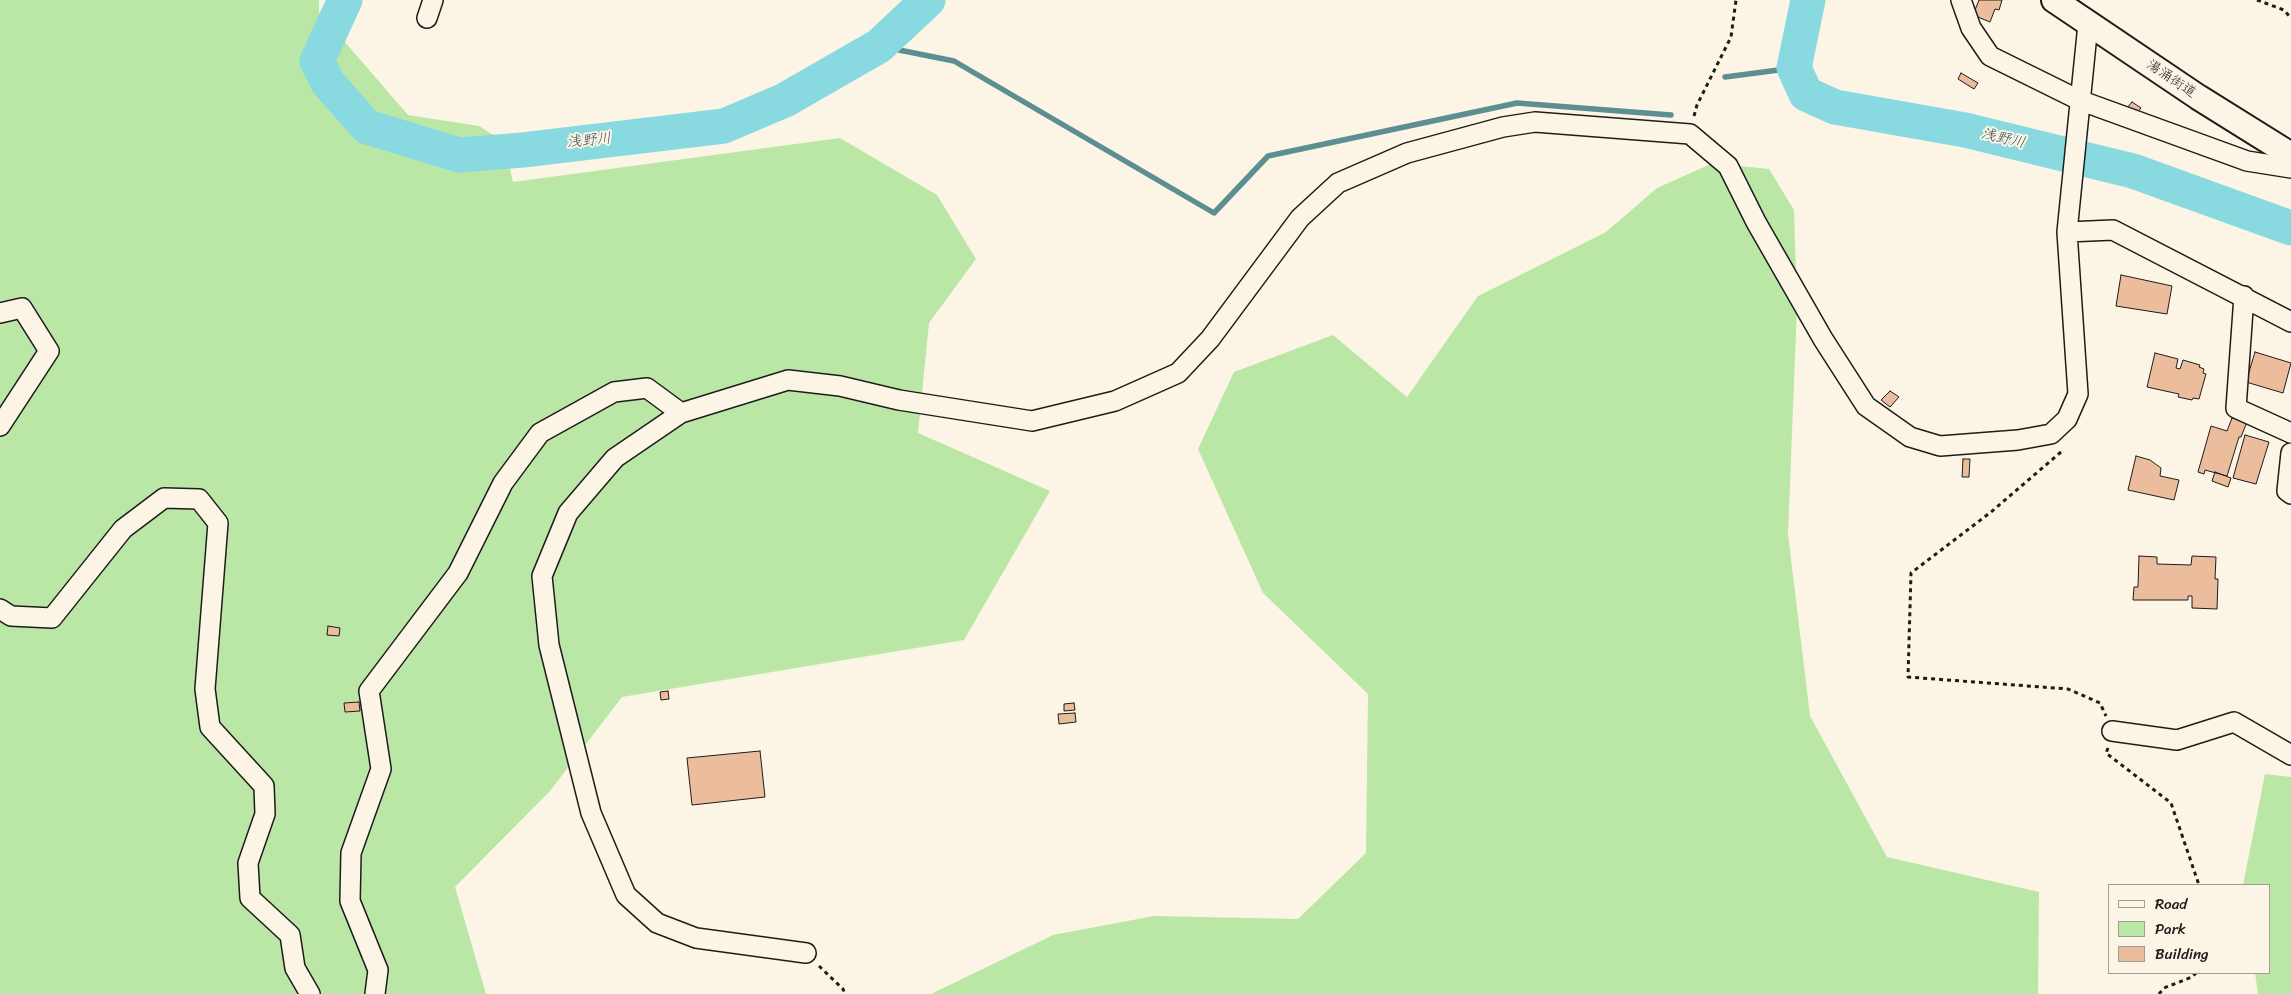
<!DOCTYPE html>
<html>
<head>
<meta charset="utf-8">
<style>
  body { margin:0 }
  #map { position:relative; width:2291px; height:994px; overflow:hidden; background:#fcf5e5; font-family:Sriracha,sans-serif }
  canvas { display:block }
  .legend { position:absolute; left:2108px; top:884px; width:162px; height:90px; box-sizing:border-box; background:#fcf5e5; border:1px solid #a29e95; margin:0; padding:6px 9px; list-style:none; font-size:15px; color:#1c1c1c }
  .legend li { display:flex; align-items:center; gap:10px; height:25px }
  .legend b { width:25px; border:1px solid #a29e95 }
</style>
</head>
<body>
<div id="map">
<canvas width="2291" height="994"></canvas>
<ul class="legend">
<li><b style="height:6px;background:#fcf5e5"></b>Road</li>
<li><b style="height:14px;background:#bae7a5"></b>Park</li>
<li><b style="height:14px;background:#ecbd9d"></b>Building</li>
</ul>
</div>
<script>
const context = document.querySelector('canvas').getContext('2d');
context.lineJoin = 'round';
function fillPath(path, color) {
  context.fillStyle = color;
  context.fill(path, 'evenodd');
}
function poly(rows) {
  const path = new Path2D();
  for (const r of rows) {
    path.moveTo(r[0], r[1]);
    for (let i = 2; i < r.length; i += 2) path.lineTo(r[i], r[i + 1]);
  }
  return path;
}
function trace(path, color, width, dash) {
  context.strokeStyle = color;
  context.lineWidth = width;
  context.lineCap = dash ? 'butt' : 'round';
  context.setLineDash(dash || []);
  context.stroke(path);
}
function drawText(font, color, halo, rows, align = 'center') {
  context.font = font + ' Sriracha,"Klee One",sans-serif';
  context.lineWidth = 4;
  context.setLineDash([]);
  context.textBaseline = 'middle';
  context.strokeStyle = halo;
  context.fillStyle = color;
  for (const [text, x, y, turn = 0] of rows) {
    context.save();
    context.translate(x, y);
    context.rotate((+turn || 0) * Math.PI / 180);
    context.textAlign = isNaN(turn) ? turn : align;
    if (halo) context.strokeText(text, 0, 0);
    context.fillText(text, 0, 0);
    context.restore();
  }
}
fillPath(poly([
  [0,0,319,0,319,12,408,115,479,126,504,142,513,182,840,138,937,195,976,259,929,323,918,433,1050,491,964,640,622,697,550,791,455,887,486,994,0,994],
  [1713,163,1769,169,1794,210,1797,307,1788,534,1810,716,1887,857,2039,892,2038,994,931,994,1053,935,1154,916,1298,919,1366,853,1368,694,1263,593,1198,449,1234,372,1333,335,1407,397,1478,296,1606,232,1657,188],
  [2265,774,2291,777,2291,994,2258,994,2255,973,2270,973,2270,885,2243,885]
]), '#bae7a5');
trace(poly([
  [879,46,954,61,1214,213,1268,156,1517,103,1671,115],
  [1725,77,1794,68]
]), '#5d8e92', 5.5);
trace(poly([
  [345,0,317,61,328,83,367,127,459,155,523,150,724,126,785,100,879,46,928,0],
  [1808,0,1794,68,1806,94,1835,107,1965,130,2133,171,2291,228]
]), '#88dae0', 35);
const building = poly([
  [1979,0,2002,0,1999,10,1995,9,1990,22,1973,15,1979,0],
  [1961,73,1978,83,1974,89,1958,79,1961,73],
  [2132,102,2141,108,2135,115,2126,109,2132,102],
  [2121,275,2172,286,2167,314,2116,306,2121,275],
  [2255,352,2291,363,2283,393,2246,382,2255,352],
  [2155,353,2178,359,2176,368,2180,369,2183,360,2200,365,2199,367,2204,369,2203,373,2206,374,2199,399,2193,398,2192,400,2178,397,2179,394,2147,387,2155,353],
  [1890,391,1899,397,1890,407,1881,400,1890,391],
  [2232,418,2247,422,2241,437,2239,437,2227,476,2205,470,2204,474,2198,472,2211,426,2227,431,2232,418],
  [2245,435,2269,442,2256,484,2233,478,2245,435],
  [2136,456,2150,460,2161,468,2160,476,2179,480,2174,500,2128,490,2136,456],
  [1963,459,1970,459,1969,477,1962,477,1963,459],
  [2215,472,2231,478,2228,487,2212,481,2215,472],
  [2139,556,2157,557,2157,564,2191,565,2192,556,2216,557,2215,579,2218,579,2217,609,2192,608,2192,596,2188,596,2188,600,2133,600,2134,587,2138,587,2139,556],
  [328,626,340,628,339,636,327,635,328,626],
  [668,691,669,699,661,700,660,692,668,691],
  [359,702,360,711,345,712,344,703,359,702],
  [1074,703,1075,710,1064,711,1064,704,1074,703],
  [1075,713,1076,722,1059,724,1058,714,1075,713],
  [760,751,765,797,692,805,687,758,760,751]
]);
fillPath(building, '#ecbd9d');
trace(building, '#1c1c1c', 1);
const minor = poly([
  [1961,0,1971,28,1990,56,2079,100,2247,161,2291,168],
  [427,18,433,0],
  [2067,232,2113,230,2291,322],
  [2244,296,2236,408,2291,433],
  [0,313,22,308,49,351,0,426],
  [2291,453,2287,491,2291,494],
  [0,609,11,616,52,618,123,529,164,498,199,499,218,523,205,689,210,727,264,786,265,814,248,863,250,898,290,935,295,968,310,994],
  [2112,731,2177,740,2234,722,2291,755],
  [806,953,696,938,657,923,626,895,591,813,549,645,542,576,568,513,615,458,681,413,788,380,840,386,899,400,1032,421,1115,401,1178,373,1210,339,1300,218,1338,183,1407,153,1503,127,1535,122,1690,134,1728,166,1756,222,1823,339,1866,406,1910,437,1940,446,2018,440,2051,434,2067,419,2078,394,2067,232,2088,24],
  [375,994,378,970,350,901,351,853,381,769,369,691,458,573,503,483,540,433,614,392,647,388,681,413]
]);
const major = poly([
  [2054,0,2198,97,2291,155]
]);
trace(minor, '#1c1c1c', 22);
trace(major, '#1c1c1c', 28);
trace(poly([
  [2257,0,2284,10,2291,18],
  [1694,116,1697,105,1731,37,1736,0],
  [2061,452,1991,512,1911,573,1908,677,2068,689,2100,703,2106,716],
  [2108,748,2106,753,2171,803,2199,885],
  [819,966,843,989,845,994],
  [2159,994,2164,988,2192,977,2196,973]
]), '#1c1c1c', 3, [4, 4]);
trace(minor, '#fcf5e5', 19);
trace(major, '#fcf5e5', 24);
drawText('14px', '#1c1c1c', '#fcf5e5', [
  ["湯涌街道",2171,79,34]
]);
drawText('italic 15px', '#3c5557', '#fcf5e5', [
  ["浅野川",2003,139,13],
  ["浅野川",589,141,-6]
]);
</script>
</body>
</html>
